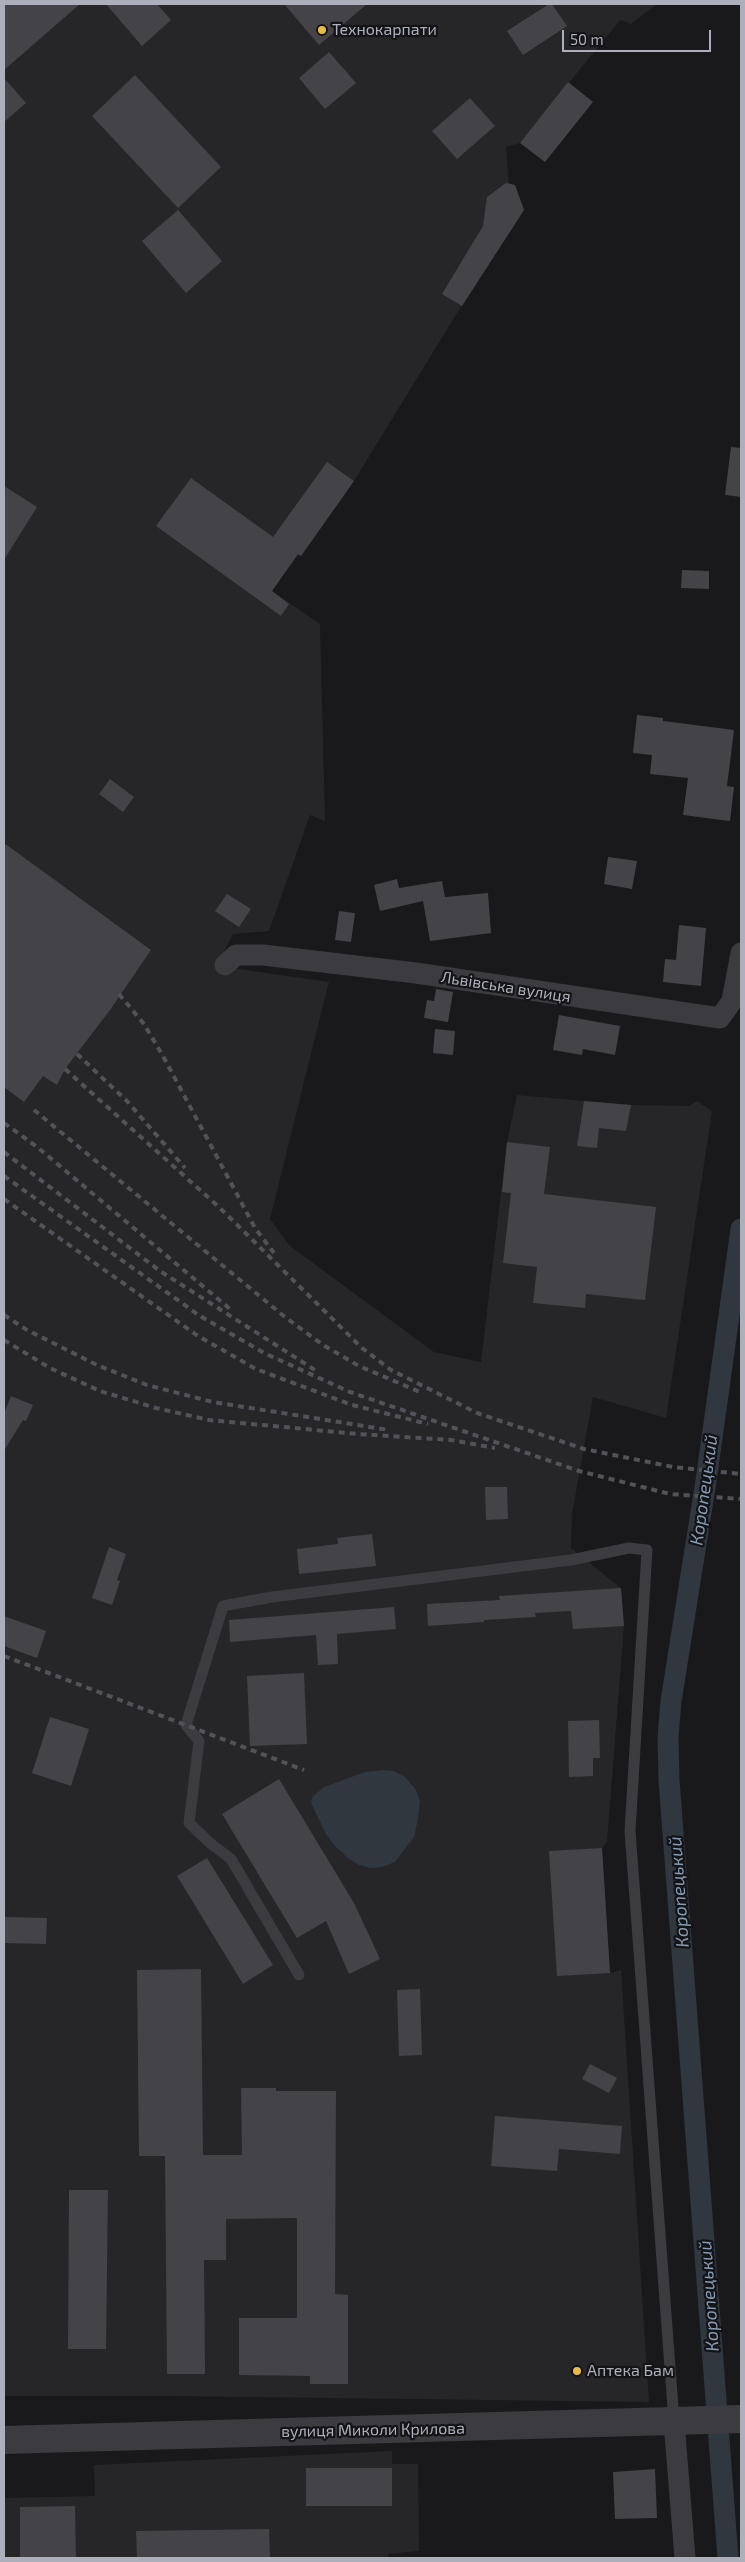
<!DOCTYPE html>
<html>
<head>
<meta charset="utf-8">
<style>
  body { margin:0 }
  #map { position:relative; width:745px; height:2562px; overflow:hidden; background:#19191b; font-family:"Exo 2",sans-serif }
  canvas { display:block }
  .frame { position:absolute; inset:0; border:5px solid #adb0ba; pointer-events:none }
  .scale { position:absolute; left:562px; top:30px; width:149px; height:22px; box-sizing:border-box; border:2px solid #adb0ba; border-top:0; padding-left:6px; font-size:15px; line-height:18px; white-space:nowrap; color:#adb0ba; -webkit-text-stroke:4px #141416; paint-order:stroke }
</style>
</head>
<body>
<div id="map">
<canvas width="745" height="2562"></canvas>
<div class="frame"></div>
<div class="scale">50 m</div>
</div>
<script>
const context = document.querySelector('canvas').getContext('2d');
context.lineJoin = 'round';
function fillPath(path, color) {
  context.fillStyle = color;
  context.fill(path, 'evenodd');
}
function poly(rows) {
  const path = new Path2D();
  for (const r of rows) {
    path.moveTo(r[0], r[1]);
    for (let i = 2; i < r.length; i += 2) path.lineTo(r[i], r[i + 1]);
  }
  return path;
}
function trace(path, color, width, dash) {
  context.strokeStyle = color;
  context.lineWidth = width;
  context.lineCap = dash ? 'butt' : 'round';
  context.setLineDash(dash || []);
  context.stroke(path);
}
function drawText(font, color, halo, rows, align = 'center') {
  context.font = font + ' "Exo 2",sans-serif';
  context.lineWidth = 4.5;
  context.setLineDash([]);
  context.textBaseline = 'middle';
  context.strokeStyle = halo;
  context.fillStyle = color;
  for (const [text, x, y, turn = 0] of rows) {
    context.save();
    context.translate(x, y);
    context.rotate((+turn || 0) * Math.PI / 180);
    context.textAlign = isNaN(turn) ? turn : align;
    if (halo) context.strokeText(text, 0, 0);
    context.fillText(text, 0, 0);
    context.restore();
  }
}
fillPath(poly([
  [4,4,657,4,631,24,620,20,520,143,506,147,509,183,515,185,524,210,473,287,354,481,301,556,298,555,272,591,320,624,325,821,310,815,269,931,233,934,219,961,232,968,329,982,270,1219,290,1246,434,1352,481,1362,507,1142,517,1095,631,1105,689,1106,697,1101,712,1111,666,1418,593,1397,572,1514,571,1548,621,1588,624,1626,607,1842,602,1848,610,1973,621,1970,649,2402,171,2396,4,2396],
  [392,2451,392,2464,418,2464,419,2551,389,2554,388,2558,4,2558,4,2498,95,2496,94,2465]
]), '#262528');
fillPath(poly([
  [382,1770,393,1771,404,1776,416,1790,420,1801,418,1819,414,1837,395,1862,382,1867,370,1868,359,1865,349,1859,333,1844,326,1834,311,1803,313,1796,324,1787,365,1772]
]), '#30373f');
trace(poly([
  [728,2558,669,1780,668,1737,671,1701,706,1481,741,1229]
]), '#30373f', 21);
fillPath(poly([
  [4,4,80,4,4,70],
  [106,4,157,4,171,20,142,46],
  [284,4,367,4,319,45],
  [549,4,552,4,567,26,523,55,507,31],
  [329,52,356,83,325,109,299,78],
  [135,75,221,167,178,208,92,116],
  [4,78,26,103,4,122],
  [568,82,593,102,545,162,520,143],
  [470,98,495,126,457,159,432,131],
  [506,183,515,185,524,210,462,306,442,294,483,226,487,197],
  [178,210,222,261,186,293,142,241],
  [731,447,741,448,741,497,725,495],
  [327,462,354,481,301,556,298,554,272,591,289,604,281,616,156,526,191,478,273,537],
  [4,486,37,507,4,560],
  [682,570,709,571,709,589,681,588],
  [637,715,663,718,663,721,734,730,727,786,734,787,730,821,683,815,688,778,650,774,652,755,633,753],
  [110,779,134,797,123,812,99,794],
  [4,843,151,950,110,1010,65,1069,57,1085,43,1076,24,1102,4,1087],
  [608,857,637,861,632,889,604,884],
  [397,879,399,888,442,881,445,897,488,893,491,933,430,941,423,901,380,911,374,885],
  [227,894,251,909,239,927,215,911],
  [339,911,355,913,351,942,335,940],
  [679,925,706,928,701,986,663,982,665,959,676,960],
  [436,989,453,992,448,1022,424,1018,427,1000,434,1001],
  [559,1015,620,1026,615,1055,583,1049,582,1055,553,1050],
  [435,1029,455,1031,453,1055,433,1053],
  [584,1101,631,1105,626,1131,599,1128,597,1148,577,1146],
  [507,1142,550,1147,544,1194,656,1207,645,1300,586,1294,585,1308,533,1303,537,1267,503,1263,511,1193,502,1192],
  [11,1396,33,1405,26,1421,23,1420,4,1451,4,1413],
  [485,1487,507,1487,508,1519,486,1520],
  [372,1534,376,1566,299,1574,297,1549,338,1544,337,1538],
  [109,1547,126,1554,117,1580,120,1581,112,1605,92,1598],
  [621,1588,624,1626,573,1629,571,1611,535,1613,536,1617,484,1620,484,1622,428,1626,427,1604,500,1600,499,1596],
  [394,1607,396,1629,337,1634,338,1664,318,1665,316,1635,230,1642,229,1620],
  [4,1616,46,1631,37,1658,4,1646],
  [304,1673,307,1744,250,1746,247,1676],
  [50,1717,89,1729,71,1786,32,1773],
  [599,1720,600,1758,593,1758,593,1776,569,1777,568,1721],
  [279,1779,354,1903,380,1959,349,1974,326,1921,297,1938,222,1814],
  [602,1848,610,1973,557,1976,549,1851],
  [207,1858,273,1965,243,1984,177,1876],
  [4,1917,47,1918,46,1944,4,1943],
  [201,1969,203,2155,242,2155,241,2088,276,2088,276,2091,336,2091,335,2294,348,2295,348,2384,310,2384,310,2376,239,2375,239,2318,297,2318,297,2218,226,2219,226,2260,204,2260,205,2374,167,2374,165,2156,139,2156,137,1970],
  [420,1989,422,2055,399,2056,397,1990],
  [590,2064,617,2078,609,2093,582,2079],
  [495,2116,622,2126,620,2154,559,2149,557,2171,491,2166],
  [69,2190,108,2190,106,2349,68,2349],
  [306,2468,392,2468,392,2506,306,2506],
  [655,2469,657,2518,615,2519,613,2472],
  [75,2506,76,2558,20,2558,20,2507],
  [269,2529,270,2558,137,2558,136,2531]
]), '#444448');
trace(poly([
  [299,1975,231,1859,210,1843,189,1823,199,1741,186,1725,223,1606,272,1597,571,1560,629,1548,647,1550,630,1831,674,2421]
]), '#3b3b40', 11);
trace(poly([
  [225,965,236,955,263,955,416,973,720,1018,732,1001,741,953],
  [674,2422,685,2558]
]), '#3b3b40', 21);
trace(poly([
  [4,2440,741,2419]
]), '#3b3b40', 28);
trace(poly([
  [119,994,144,1024,163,1056,255,1228,274,1253],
  [77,1054,127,1101,185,1168],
  [65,1069,220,1208,362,1348,391,1370,477,1413,584,1449,673,1467,741,1474],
  [34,1110,285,1317,323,1345,359,1366,420,1392],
  [4,1123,36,1146,230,1309],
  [4,1152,160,1271,315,1370],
  [4,1176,200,1316,264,1353,350,1392,579,1471,670,1494,741,1499],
  [4,1199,198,1336,256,1369,352,1405,428,1424],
  [4,1315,27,1330,97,1365,147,1385,213,1402,389,1430],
  [4,1340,50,1368,100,1391,156,1408,209,1420,358,1434,451,1440,495,1448],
  [4,1656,304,1770]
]), '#525359', 4, [6, 5]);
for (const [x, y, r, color] of [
  [322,30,5,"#e7bb46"],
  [577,2371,5,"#e7bb46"]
]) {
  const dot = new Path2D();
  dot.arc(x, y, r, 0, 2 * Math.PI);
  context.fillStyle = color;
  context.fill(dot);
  trace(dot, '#141416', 2);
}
drawText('16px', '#adb0ba', '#141416', [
  ["Технокарпати",332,30],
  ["Аптека Бам",587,2371]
], 'left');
drawText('16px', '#adb0ba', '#141416', [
  ["Львівська вулиця",506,987,9],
  ["вулиця Миколи Крилова",373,2430,-1]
]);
drawText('italic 18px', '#869bb2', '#141416', [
  ["Коропецький",704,1490,-82],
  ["Коропецький",679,1892,-94],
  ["Коропецький",709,2296,-94]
]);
</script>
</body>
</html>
